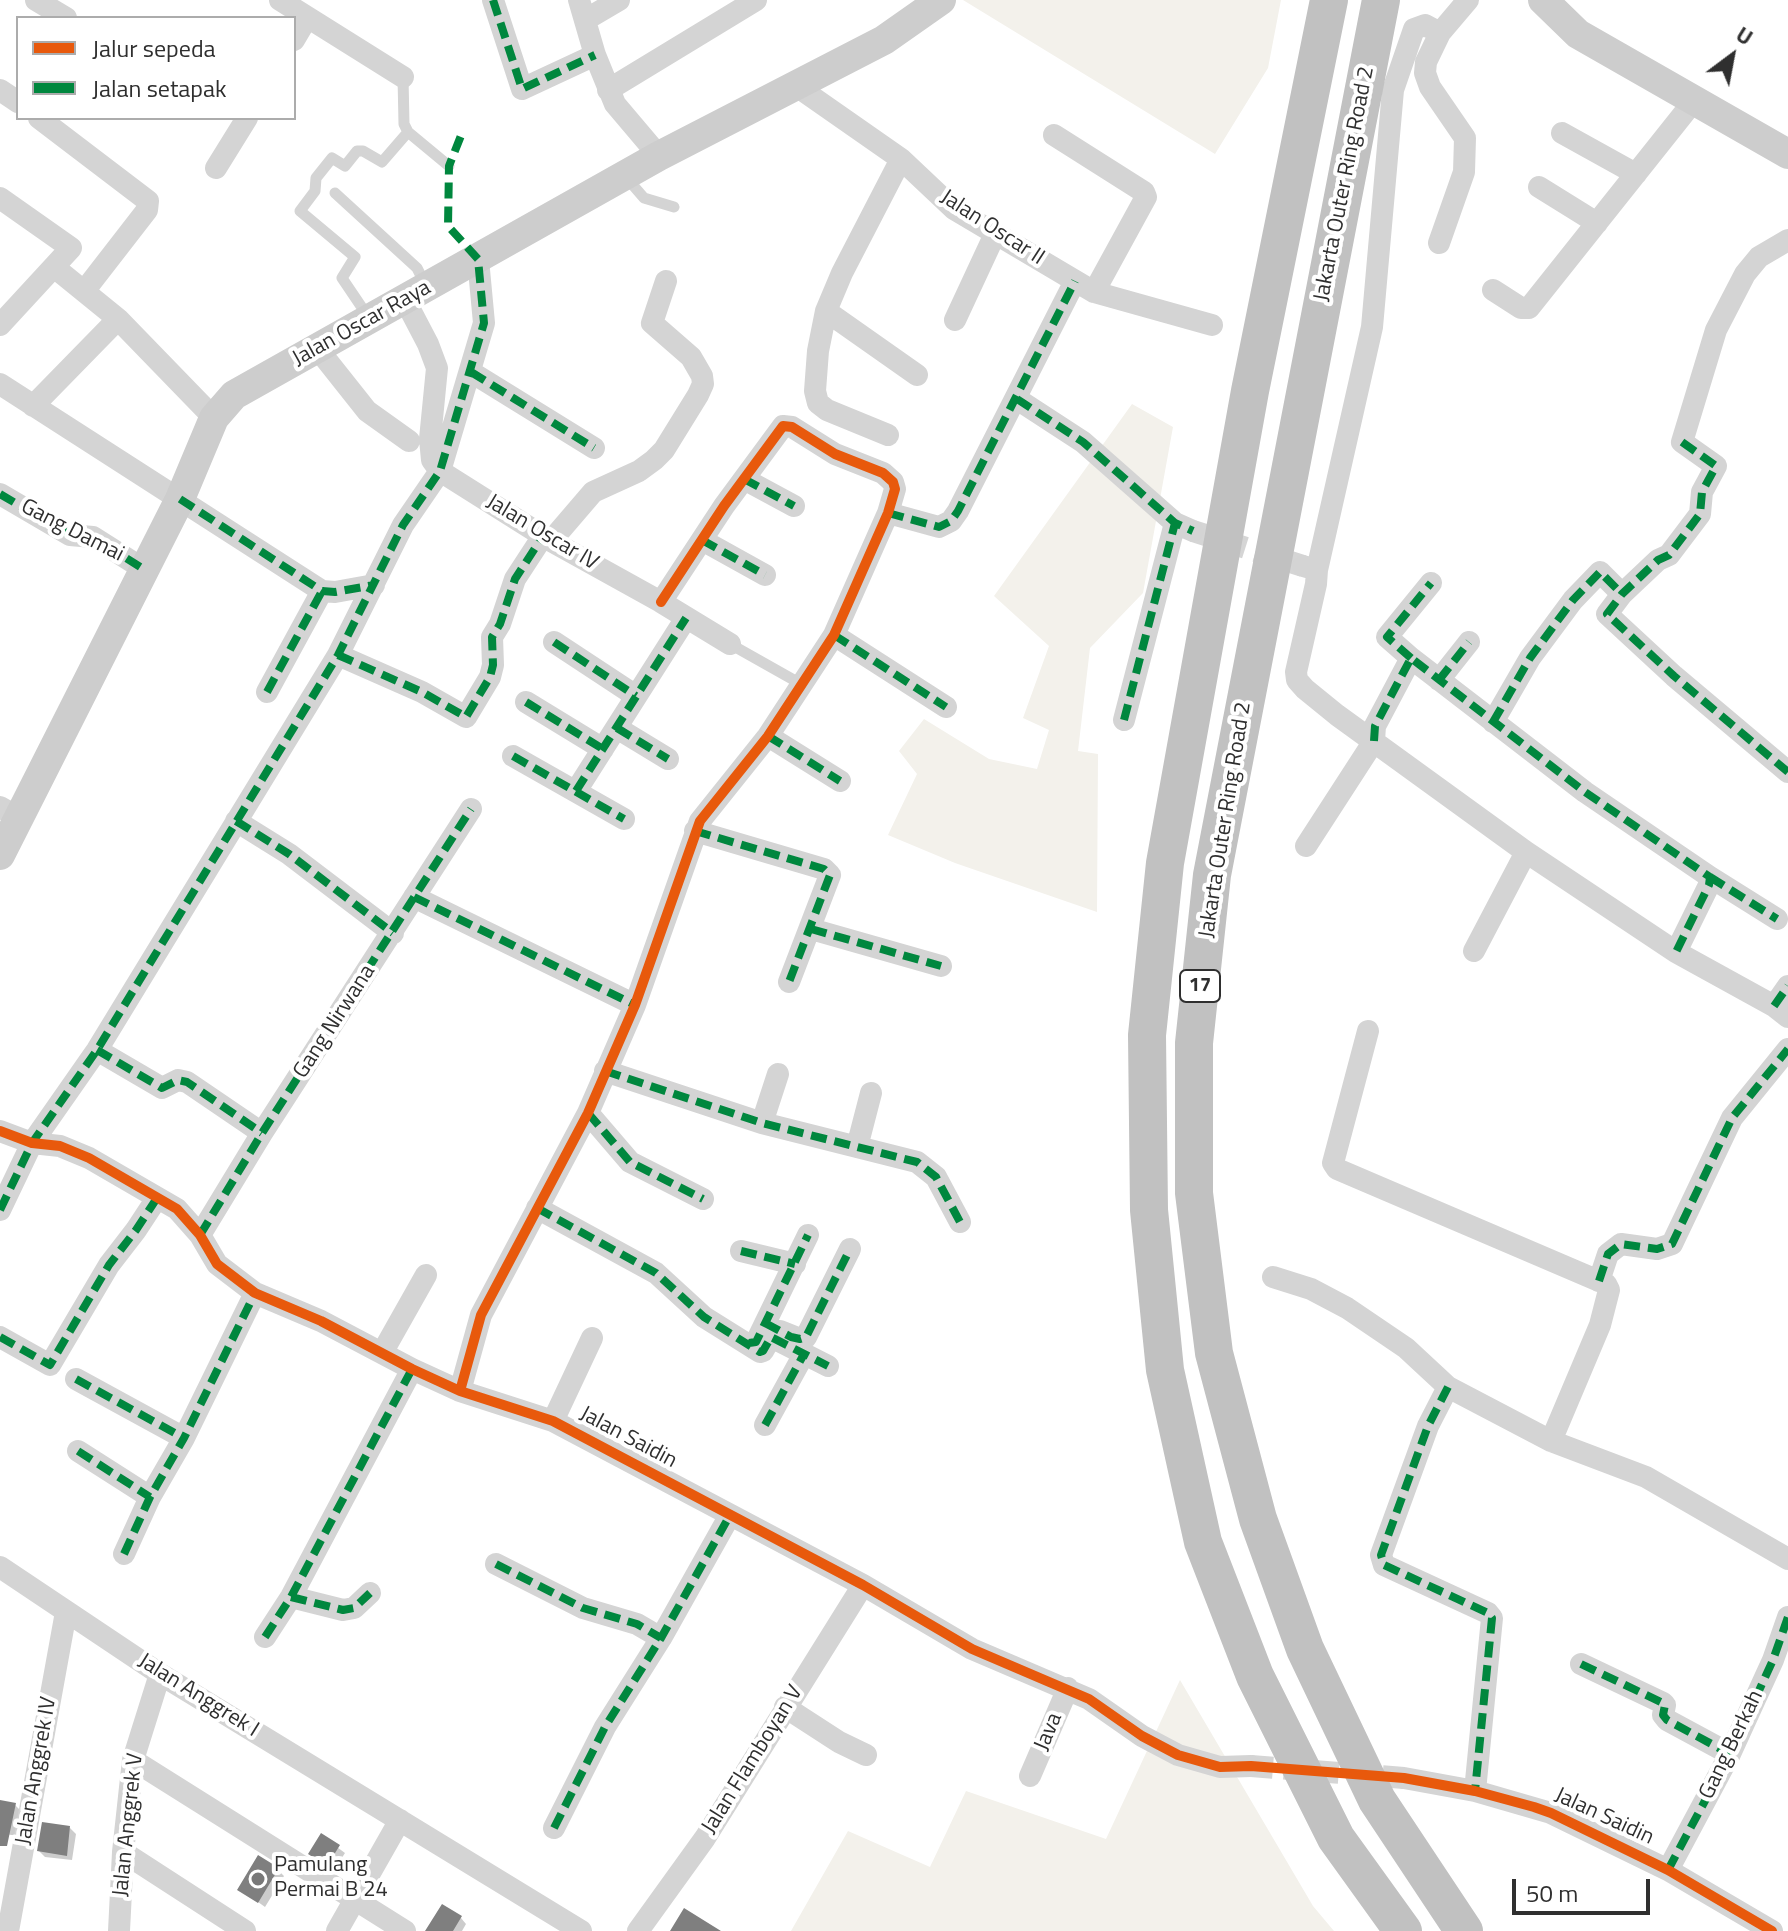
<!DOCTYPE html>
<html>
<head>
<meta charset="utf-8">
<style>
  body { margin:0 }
  #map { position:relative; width:1788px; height:1931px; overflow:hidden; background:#fff; font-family:"Titillium Web",sans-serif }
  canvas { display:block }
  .legend { position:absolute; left:16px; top:16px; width:280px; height:104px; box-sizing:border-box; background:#fff; border:2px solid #acacac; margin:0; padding:10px 14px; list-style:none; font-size:24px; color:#2f2f2f }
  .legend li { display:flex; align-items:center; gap:16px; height:40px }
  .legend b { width:40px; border:2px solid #acacac }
  .north { position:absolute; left:1692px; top:16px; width:80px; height:80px; -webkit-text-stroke:6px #fff; paint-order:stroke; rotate:32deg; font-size:22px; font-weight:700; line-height:32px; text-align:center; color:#2f2f2f }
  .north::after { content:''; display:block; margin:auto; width:28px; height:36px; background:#2f2f2f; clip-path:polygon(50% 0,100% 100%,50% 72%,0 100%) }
  .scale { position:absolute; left:1512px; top:1879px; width:138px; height:36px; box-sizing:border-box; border:4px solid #2f2f2f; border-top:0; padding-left:10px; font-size:24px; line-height:28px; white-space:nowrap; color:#2f2f2f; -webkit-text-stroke:6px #fff; paint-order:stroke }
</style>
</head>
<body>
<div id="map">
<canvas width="1788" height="1931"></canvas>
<ul class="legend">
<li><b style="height:10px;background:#e8590c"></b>Jalur sepeda</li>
<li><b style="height:10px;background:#00873e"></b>Jalan setapak</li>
</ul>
<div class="north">U</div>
<div class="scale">50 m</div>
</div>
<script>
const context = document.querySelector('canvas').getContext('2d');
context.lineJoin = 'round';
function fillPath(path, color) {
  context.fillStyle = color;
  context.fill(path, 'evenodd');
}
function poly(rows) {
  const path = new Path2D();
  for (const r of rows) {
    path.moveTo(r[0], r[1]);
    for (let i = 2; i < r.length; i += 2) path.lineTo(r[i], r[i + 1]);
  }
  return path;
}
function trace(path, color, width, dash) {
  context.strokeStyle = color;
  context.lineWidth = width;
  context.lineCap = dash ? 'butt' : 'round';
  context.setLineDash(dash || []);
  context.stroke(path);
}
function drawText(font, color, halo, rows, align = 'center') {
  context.font = font + ' "Titillium Web",sans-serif';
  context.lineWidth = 8;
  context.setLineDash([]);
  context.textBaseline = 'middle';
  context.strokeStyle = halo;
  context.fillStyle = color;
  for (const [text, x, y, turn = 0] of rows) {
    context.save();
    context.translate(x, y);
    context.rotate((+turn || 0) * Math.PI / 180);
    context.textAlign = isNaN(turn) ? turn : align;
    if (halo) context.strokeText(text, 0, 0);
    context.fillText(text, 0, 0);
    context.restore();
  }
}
fillPath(poly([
  [963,0,1281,0,1268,68,1215,154],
  [1132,404,1173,427,1143,593,1090,648,1078,751,1098,754,1097,912,955,863,888,835,917,774,899,751,924,719,989,759,1037,769,1049,730,1023,718,1049,646,994,596],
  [1180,1680,1313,1906,1334,1931,791,1931,848,1831,930,1867,966,1791,1106,1839]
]), '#f3f1eb');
fillPath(poly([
  [0,1802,15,1805,21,1811,17,1836,0,1833],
  [70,1828,76,1834,72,1860,45,1857,39,1851],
  [322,1836,345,1853,334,1870,317,1859],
  [278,1870,284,1876,265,1907,240,1889],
  [461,1918,466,1924,462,1931,428,1931]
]), '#0003');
fillPath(poly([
  [0,1800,16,1803,7,1846,0,1846],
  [42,1822,70,1826,67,1856,37,1851],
  [321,1833,340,1845,327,1866,308,1854],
  [258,1855,279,1868,258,1903,237,1890],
  [442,1904,462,1916,453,1931,425,1931],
  [684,1908,721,1931,670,1931]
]), '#7f7f7f');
trace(poly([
  [1193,531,1303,566],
  [1251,1766,1404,1778]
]), '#d5d5d5', 22, [22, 11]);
trace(poly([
  [408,132,449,166],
  [625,176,644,198,674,207],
  [335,193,417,268,425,284],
  [369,318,342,278,355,257,300,211,315,191,316,178,332,158,345,166,357,151,363,151,382,162,408,132,404,124,403,77],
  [730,644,801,684]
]), '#d4d4d4', 11);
trace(poly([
  [36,0,66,18],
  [280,0,403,77],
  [493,0,522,89,595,55],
  [579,0,595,55,615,104,659,156],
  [585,20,619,0],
  [294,40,307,18],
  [795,85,901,159,954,209,1094,292,1212,325],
  [0,90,18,102],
  [608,90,756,0],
  [39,118,148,201,147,210,85,290],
  [1562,133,1636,174],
  [1054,135,1144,192,1146,197,1094,292],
  [216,168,247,118],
  [1539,187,1597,223],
  [0,198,71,248,0,325],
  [1788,240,1759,257,1745,274,1716,330,1682,442,1716,466,1702,492,1700,514,1669,555,1658,560,1622,594,1607,614,1674,676,1788,772],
  [1439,243,1464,172,1465,138,1430,87,1425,73,1426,62,1440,33,1468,0],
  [54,267,118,319,214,418],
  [1493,290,1521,308,1529,308,1693,102],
  [405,300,428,344,437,368,430,439,432,460,440,471,551,541,661,602,730,644],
  [826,311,917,375],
  [955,320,995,234],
  [317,348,367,411,409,441],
  [471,372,594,448],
  [0,384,322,591,335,592,374,585],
  [1017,399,1083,442,1175,523,1193,531],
  [33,406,118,319],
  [888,435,827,410,818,403,815,391,818,351,826,311,842,273,901,159],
  [744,479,794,506],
  [0,494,70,535,93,537,145,570],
  [888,513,939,527,951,521,958,511,1075,281],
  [702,540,765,575],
  [551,541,593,492,639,471,654,460,664,450,698,395,703,384,702,376,691,357,652,323,666,281],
  [1303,566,1317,570,1316,584,1296,672,1297,680,1305,689,1337,715,1526,852,1676,952,1774,1006,1788,1017],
  [1317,570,1372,327,1393,90,1414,29,1425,25,1440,33],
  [834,635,946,707],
  [554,642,636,696],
  [338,655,422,692,466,717,490,677,493,665,492,637,500,624,515,579,543,536],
  [1411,658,1387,637,1431,583],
  [1439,680,1469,642],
  [267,692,322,591],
  [526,702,603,749],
  [1124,720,1175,523],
  [1493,722,1530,658,1573,600,1600,572,1622,594],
  [617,728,668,759],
  [768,736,840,781],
  [513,756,624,819],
  [576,791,686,618],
  [0,807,19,818],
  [236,821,289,854,393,933],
  [695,831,824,869,830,875,789,982],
  [1306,846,1374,741,1375,726,1411,658,1585,792,1710,877,1709,885,1676,952],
  [1710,877,1777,919],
  [414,897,635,1005],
  [811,929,941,966],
  [1474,951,1526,852],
  [1774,1006,1788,986],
  [1368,1031,1333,1163,1337,1169,1606,1284,1609,1290,1600,1325,1551,1441,1646,1477,1788,1559],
  [97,1050,162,1088,178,1080,187,1082,262,1133],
  [605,1071,762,1123,917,1162,936,1177,960,1222],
  [588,1113,630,1162,703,1199],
  [762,1123,778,1074],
  [0,1131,32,1143,60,1146,89,1158,177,1209,200,1235,217,1264,255,1293,321,1321,412,1369,460,1391,553,1421,863,1585,972,1649,1089,1699,1142,1736,1178,1755,1220,1767,1251,1766],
  [857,1147,871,1093],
  [537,1208,656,1273,704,1317,760,1352,763,1351,771,1337,828,1366],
  [0,1210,32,1143,97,1050,338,655,403,525,440,471,484,323,478,259],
  [200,1235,262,1133,471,809],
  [741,1251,795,1264],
  [1273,1277,1311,1289,1347,1308,1406,1348,1448,1387,1551,1441],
  [1599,1281,1608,1254,1621,1244,1657,1249,1672,1244,1732,1118,1788,1049],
  [780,1331,800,1339,806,1337,850,1249],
  [0,1337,50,1365,109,1265,136,1230,157,1198],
  [750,1344,756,1342,808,1235],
  [382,1353,426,1275],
  [76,1379,184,1438],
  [1448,1387,1428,1426,1381,1555,1384,1565,1488,1613,1492,1618,1475,1791],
  [460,1391,481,1315,588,1113,635,1005,700,821,768,736,834,635,888,513,895,489,893,482,883,473,835,454,792,427,783,426,724,506,661,602],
  [553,1421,592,1338],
  [765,1425,804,1354],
  [78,1451,150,1497],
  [124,1554,150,1497,184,1438,255,1293],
  [496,1564,583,1608,637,1624,661,1638],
  [0,1567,160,1674,581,1931],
  [291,1597,343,1610,354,1608,370,1593],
  [265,1637,291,1597,412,1369],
  [1581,1664,1663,1703,1665,1705,1663,1715,1667,1720,1730,1754],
  [785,1707,839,1742,866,1755],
  [133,1760,405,1931],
  [1030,1776,1068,1688],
  [1404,1778,1475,1791,1551,1813,1668,1870,1772,1931],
  [554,1828,605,1727,661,1638,730,1515],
  [123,1852,245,1931],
  [1668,1870,1730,1754,1773,1660,1788,1617],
  [8,1931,66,1612],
  [119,1931,123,1852,133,1760,160,1674],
  [337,1931,400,1820],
  [638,1931,705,1838,863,1585]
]), '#d4d4d4', 22);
trace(poly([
  [1543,0,1578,34,1788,154],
  [0,855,180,499,214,418,234,395,659,156,884,40,941,0]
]), '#cdcdcd', 30);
trace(poly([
  [1329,0,1250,391,1165,863,1147,1035,1149,1210,1165,1370,1203,1542,1255,1676,1336,1838,1403,1931],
  [1381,0,1212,875,1194,1043,1194,1193,1214,1353,1258,1519,1305,1649,1377,1800,1464,1931]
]), '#c1c1c1', 38);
trace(poly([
  [493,0,522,89,595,55],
  [471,372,594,448],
  [1017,399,1083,442,1175,523,1193,531],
  [1682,442,1716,466,1702,492,1700,514,1669,555,1658,560,1622,594,1607,614,1674,676,1788,772],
  [744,479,794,506],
  [0,494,70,535,93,537,145,570],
  [180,499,322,591,335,592,374,585],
  [888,513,939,527,951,521,958,511,1075,281],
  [702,540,765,575],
  [834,635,946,707],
  [554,642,636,696],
  [338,655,422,692,466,717,490,677,493,665,492,637,500,624,515,579,543,536],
  [1411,658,1387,637,1431,583],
  [1439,680,1469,642],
  [267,692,322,591],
  [526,702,603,749],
  [1124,720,1175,523],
  [1493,722,1530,658,1573,600,1600,572,1622,594],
  [617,728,668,759],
  [768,736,840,781],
  [1374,741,1375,726,1411,658,1585,792,1710,877,1709,885,1676,952],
  [513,756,624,819],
  [576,791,686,618],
  [236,821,289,854,393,933],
  [695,831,824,869,830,875,789,982],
  [1710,877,1777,919],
  [414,897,635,1005],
  [811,929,941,966],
  [1774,1006,1788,986],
  [97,1050,162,1088,178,1080,187,1082,262,1133],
  [605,1071,762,1123,917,1162,936,1177,960,1222],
  [588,1113,630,1162,703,1199],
  [537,1208,656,1273,704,1317,760,1352,763,1351,771,1337,828,1366],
  [0,1210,32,1143,97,1050,338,655,403,525,440,471,484,323,478,259,448,226,449,166,462,133],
  [200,1235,262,1133,471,809],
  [741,1251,795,1264],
  [1599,1281,1608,1254,1621,1244,1657,1249,1672,1244,1732,1118,1788,1049],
  [765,1323,791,1337,800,1339,806,1337,850,1249],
  [0,1337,50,1365,109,1265,136,1230,157,1198],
  [749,1343,756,1342,808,1235],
  [76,1379,184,1438],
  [1448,1387,1428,1426,1381,1555,1384,1565,1488,1613,1492,1618,1475,1791],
  [765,1425,804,1354],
  [78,1451,150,1497],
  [124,1554,150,1497,184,1438,255,1293],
  [496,1564,583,1608,637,1624,661,1638],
  [291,1597,343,1610,354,1608,370,1593],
  [265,1637,291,1597,412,1369],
  [1581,1664,1663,1703,1665,1705,1663,1715,1667,1720,1730,1754],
  [554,1828,605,1727,661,1638,730,1515],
  [1668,1870,1730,1754,1773,1660,1788,1617]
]), '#00873e', 8, [16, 8]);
trace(poly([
  [0,1131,32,1143,60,1146,89,1158,177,1209,200,1235,217,1264,255,1293,321,1321,412,1369,460,1391,553,1421,863,1585,972,1649,1089,1699,1142,1736,1178,1755,1220,1767,1251,1766,1404,1778,1475,1791,1534,1807,1551,1813,1668,1870,1772,1931],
  [460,1391,481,1315,588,1113,635,1005,700,821,768,736,834,635,888,513,895,489,893,482,883,473,835,454,792,427,783,426,724,506,661,602]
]), '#e8590c', 10);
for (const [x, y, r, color] of [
  [258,1879,8,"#787878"]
]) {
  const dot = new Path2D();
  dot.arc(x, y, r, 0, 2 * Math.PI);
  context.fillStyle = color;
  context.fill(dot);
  trace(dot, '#fff', 3);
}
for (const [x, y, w] of [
  [1200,986,40]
]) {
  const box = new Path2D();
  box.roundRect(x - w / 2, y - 16, w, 32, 6);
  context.fillStyle = '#fff';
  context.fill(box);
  trace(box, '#2f2f2f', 2);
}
drawText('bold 20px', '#2f2f2f', null, [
  ["17",1200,986]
]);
drawText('22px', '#2f2f2f', '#fff', [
  ["Jakarta Outer Ring Road 2",1345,184,-79],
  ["Jalan Oscar II",992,228,33],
  ["Jalan Oscar Raya",362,324,-29],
  ["Gang Damai",72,531,27],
  ["Jalan Oscar IV",542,533,31],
  ["Jakarta Outer Ring Road 2",1226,820,-81],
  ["Gang Nirwana",335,1022,-57],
  ["Jalan Saidin",628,1438,28],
  ["Jalan Anggrek I",198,1696,32],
  ["Java",1049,1732,-67],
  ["Gang Berkah",1732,1745,-64],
  ["Jalan Flamboyan V",753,1760,-58],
  ["Jalan Anggrek IV",37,1771,-80],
  ["Jalan Saidin",1604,1817,25],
  ["Jalan Anggrek V",129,1825,-84]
]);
drawText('22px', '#2f2f2f', '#fff', [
  ["Pamulang",274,1866],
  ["Permai B 24",274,1891]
], 'left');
</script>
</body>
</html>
